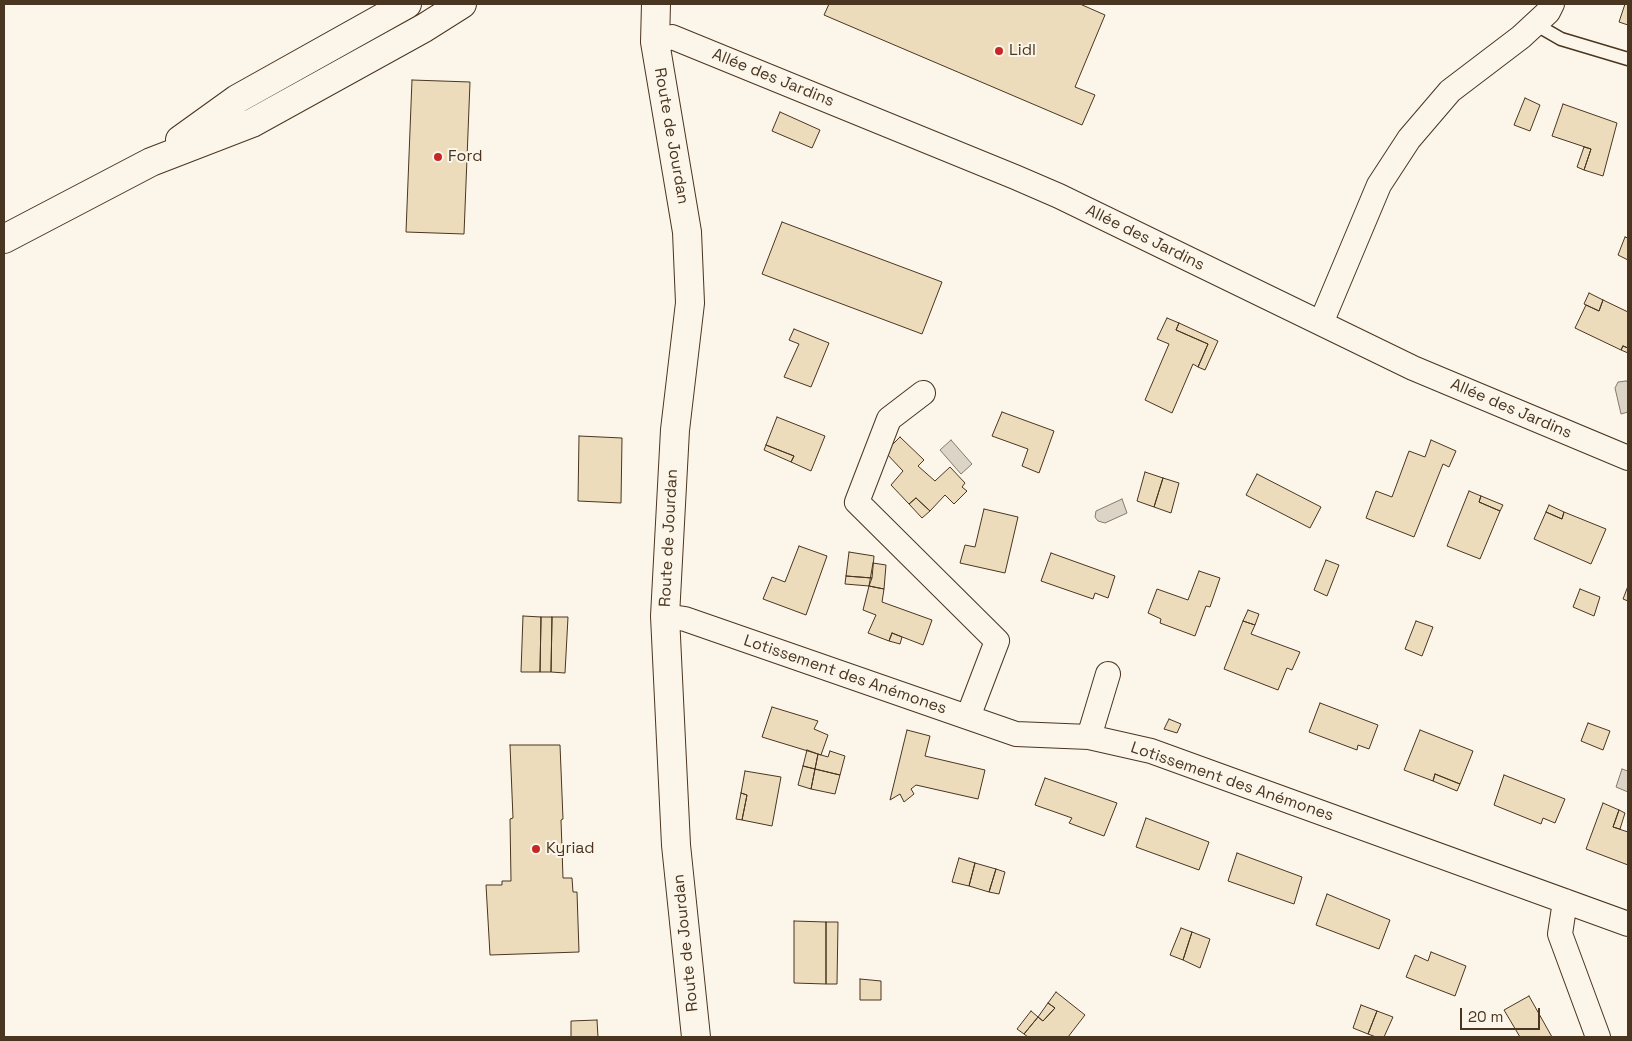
<!DOCTYPE html>
<html>
<head>
<meta charset="utf-8">
<style>
  body { margin:0 }
  #map { position:relative; width:1632px; height:1041px; overflow:hidden; background:#fbf6e9; font-family:"Space Grotesk",sans-serif }
  canvas { display:block }
  .frame { position:absolute; inset:0; border:5px solid #4a3520; pointer-events:none }
  .scale { position:absolute; left:1460px; top:1008px; width:80px; height:22px; box-sizing:border-box; border:2px solid #4a3520; border-top:0; padding-left:6px; font-size:15px; line-height:18px; white-space:nowrap; color:#4a3520; -webkit-text-stroke:4px #fbf6e9; paint-order:stroke }
</style>
</head>
<body>
<div id="map">
<canvas width="1632" height="1041"></canvas>
<div class="frame"></div>
<div class="scale">20 m</div>
</div>
<script>
const context = document.querySelector('canvas').getContext('2d');
context.lineJoin = 'round';
function fillPath(path, color) {
  context.fillStyle = color;
  context.fill(path, 'evenodd');
}
function poly(rows) {
  const path = new Path2D();
  for (const r of rows) {
    path.moveTo(r[0], r[1]);
    for (let i = 2; i < r.length; i += 2) path.lineTo(r[i], r[i + 1]);
  }
  return path;
}
function trace(path, color, width, dash) {
  context.strokeStyle = color;
  context.lineWidth = width;
  context.lineCap = dash ? 'butt' : 'round';
  context.setLineDash(dash || []);
  context.stroke(path);
}
function drawText(font, color, halo, rows, align = 'center') {
  context.font = font + ' "Space Grotesk",sans-serif';
  context.lineWidth = 4;
  context.setLineDash([]);
  context.textBaseline = 'middle';
  context.strokeStyle = halo;
  context.fillStyle = color;
  for (const [text, x, y, turn = 0] of rows) {
    context.save();
    context.translate(x, y);
    context.rotate((+turn || 0) * Math.PI / 180);
    context.textAlign = isNaN(turn) ? turn : align;
    if (halo) context.strokeText(text, 0, 0);
    context.fillText(text, 0, 0);
    context.restore();
  }
}
const water = poly([
  [1626,381,1628,382,1628,412,1621,414,1615,388,1618,382,1626,381],
  [951,440,972,464,961,474,940,450,951,440],
  [1122,499,1127,513,1105,523,1098,521,1095,517,1096,511,1122,499],
  [1622,769,1628,771,1628,792,1616,787,1622,769]
]);
fillPath(water, '#dcd4c6');
trace(water, '#887966', 1);
const building = poly([
  [829,4,1080,4,1105,15,1075,87,1095,95,1082,125,824,15,829,4],
  [1625,4,1628,4,1628,25,1619,22,1625,4],
  [412,80,470,82,464,234,406,232,412,80],
  [1525,98,1540,105,1530,131,1514,125,1525,98],
  [1563,104,1617,123,1603,176,1584,170,1591,149,1552,136,1563,104],
  [780,112,820,130,812,148,772,131,780,112],
  [1584,147,1591,149,1584,170,1577,167,1584,147],
  [782,222,942,282,922,334,762,274,782,222],
  [1625,237,1628,238,1628,260,1618,255,1625,237],
  [1589,293,1603,300,1599,311,1584,304,1589,293],
  [1603,300,1628,312,1628,348,1623,346,1621,350,1575,328,1586,305,1599,311,1603,300],
  [1167,318,1179,323,1176,330,1208,344,1198,367,1193,364,1172,413,1145,400,1169,344,1157,339,1167,318],
  [1179,323,1218,341,1205,370,1198,367,1208,344,1176,330,1179,323],
  [794,329,829,343,811,387,784,377,799,344,789,340,794,329],
  [1623,346,1628,348,1628,353,1621,350,1623,346],
  [1002,412,1054,431,1039,473,1022,466,1028,449,992,436,1002,412],
  [777,417,825,436,811,471,791,462,794,456,766,445,777,417],
  [579,436,622,438,621,503,578,501,579,436],
  [900,437,924,460,918,466,935,481,950,467,965,483,962,487,967,491,954,504,945,495,930,511,916,498,909,504,891,485,903,471,885,452,900,437],
  [1431,440,1456,451,1449,467,1443,464,1414,537,1366,518,1376,491,1392,497,1409,451,1425,457,1431,440],
  [766,445,794,456,791,462,764,450,766,445],
  [1145,472,1163,478,1154,507,1137,501,1145,472],
  [1257,474,1321,507,1310,528,1246,495,1257,474],
  [1163,478,1179,483,1171,513,1154,507,1163,478],
  [1469,491,1481,496,1479,502,1500,511,1480,559,1447,546,1469,491],
  [1481,496,1503,505,1500,511,1479,502,1481,496],
  [916,498,930,511,922,518,909,504,916,498],
  [1549,505,1564,512,1562,519,1546,512,1549,505],
  [984,509,1018,517,1005,573,960,563,965,545,975,547,984,509],
  [1546,512,1562,519,1564,512,1606,529,1591,564,1534,539,1546,512],
  [799,546,827,556,806,615,763,599,772,577,785,582,799,546],
  [849,552,874,556,872,578,846,576,849,552],
  [1051,553,1115,576,1108,598,1095,593,1093,599,1041,581,1051,553],
  [1326,560,1339,565,1327,596,1314,590,1326,560],
  [873,563,886,565,884,589,869,586,873,563],
  [1199,571,1220,578,1210,607,1206,606,1195,636,1160,623,1161,619,1148,613,1157,589,1188,600,1199,571],
  [846,576,872,578,869,586,845,584,846,576],
  [869,586,884,589,882,602,932,620,923,645,892,633,889,641,868,633,876,615,863,610,869,586],
  [1628,586,1628,601,1623,599,1628,586],
  [1580,589,1600,597,1594,616,1573,607,1580,589],
  [1248,610,1259,614,1255,625,1243,621,1248,610],
  [523,616,541,617,540,672,521,672,523,616],
  [541,617,552,617,551,672,540,672,541,617],
  [552,617,568,617,565,673,551,672,552,617],
  [1243,621,1255,625,1251,634,1300,652,1292,670,1287,668,1278,690,1224,669,1243,621],
  [1416,621,1433,627,1422,656,1405,649,1416,621],
  [892,633,902,637,900,644,889,641,892,633],
  [1320,703,1378,725,1369,749,1358,745,1357,750,1309,732,1320,703],
  [772,707,818,721,814,729,828,735,821,755,762,737,772,707],
  [1169,719,1181,724,1177,733,1164,729,1169,719],
  [1588,723,1610,731,1603,750,1581,741,1588,723],
  [907,730,930,736,925,756,985,770,978,799,916,785,911,789,914,794,904,802,900,794,890,800,907,730],
  [1420,730,1473,751,1460,784,1435,774,1433,781,1404,770,1420,730],
  [510,745,560,745,563,819,561,820,563,878,572,878,573,892,577,892,579,952,490,955,486,885,502,885,502,881,511,881,510,819,513,818,510,745],
  [807,750,818,754,815,769,803,766,807,750],
  [830,751,845,756,840,775,815,769,818,754,828,757,830,751],
  [803,766,815,769,811,789,798,785,803,766],
  [815,769,840,775,835,794,811,789,815,769],
  [745,771,781,777,772,826,742,820,747,795,741,793,745,771],
  [1435,774,1460,784,1457,791,1433,781,1435,774],
  [1504,775,1565,799,1555,823,1543,818,1541,824,1494,805,1504,775],
  [1045,778,1117,803,1104,836,1069,823,1072,818,1035,805,1045,778],
  [741,793,747,795,742,820,736,819,741,793],
  [1603,803,1619,810,1613,827,1628,832,1628,865,1586,849,1603,803],
  [1619,810,1625,813,1620,829,1613,827,1619,810],
  [1146,818,1209,842,1199,870,1136,847,1146,818],
  [1237,853,1302,877,1294,904,1228,881,1237,853],
  [959,858,975,863,969,886,952,882,959,858],
  [975,863,996,869,989,892,969,886,975,863],
  [996,869,1005,872,999,894,989,892,996,869],
  [1327,894,1390,920,1379,949,1316,925,1327,894],
  [794,921,826,922,826,984,794,983,794,921],
  [826,922,838,922,837,984,826,984,826,922],
  [1181,928,1192,932,1183,960,1170,955,1181,928],
  [1192,932,1210,939,1200,968,1183,960,1192,932],
  [1431,952,1466,966,1455,996,1406,977,1415,955,1428,961,1431,952],
  [860,979,881,981,881,1000,860,1000,860,979],
  [1056,992,1085,1015,1068,1037,1028,1037,1024,1034,1038,1017,1043,1021,1055,1008,1048,1003,1056,992],
  [1529,996,1552,1037,1520,1037,1504,1010,1529,996],
  [1048,1003,1055,1008,1043,1021,1038,1017,1048,1003],
  [1361,1005,1377,1011,1368,1034,1353,1028,1361,1005],
  [1031,1011,1038,1017,1024,1034,1017,1029,1031,1011],
  [1377,1011,1393,1017,1384,1037,1376,1037,1368,1034,1377,1011],
  [597,1020,598,1037,571,1037,571,1021,597,1020]
]);
fillPath(building, '#ecdcbc');
trace(building, '#4a3520', 1);
const service = poly([
  [1535,24,1561,39,1628,59]
]);
const minor = poly([
  [655,42,672,37,1015,177,1059,196,1413,368,1628,458],
  [1321,323,1379,185,1409,139,1450,91,1521,37,1548,12,1552,4],
  [923,393,889,419,857,502,997,641,968,717],
  [665,616,685,619,1016,734,1089,737,1151,751,1628,924],
  [1089,737,1108,674],
  [1565,901,1560,934,1598,1037]
]);
const tertiary = poly([
  [656,4,655,42,687,232,690,303,675,430,665,616,676,845,696,1037]
]);
const primary = poly([
  [180,140,237,99,407,4],
  [4,239,151,162,252,123,424,28,462,4]
]);
trace(service, '#4a3520', 15);
trace(minor, '#4a3520', 26);
trace(tertiary, '#4a3520', 30);
trace(primary, '#4a3520', 30);
trace(service, '#fbf6e9', 12);
trace(minor, '#fbf6e9', 24);
trace(tertiary, '#fbf6e9', 28);
trace(primary, '#fbf6e9', 28);
for (const [x, y, r, color] of [
  [999,51,5,"#c62828"],
  [438,157,5,"#c62828"],
  [536,849,5,"#c62828"]
]) {
  const dot = new Path2D();
  dot.arc(x, y, r, 0, 2 * Math.PI);
  context.fillStyle = color;
  context.fill(dot);
  trace(dot, '#fbf6e9', 2);
}
drawText('16px', '#4a3520', '#fbf6e9', [
  ["Lidl",1009,51],
  ["Ford",448,157],
  ["Kyriad",546,849]
], 'left');
drawText('16px', '#4a3520', '#fbf6e9', [
  ["Allée des Jardins",773,78,22],
  ["Route de Jourdan",671,136,80],
  ["Allée des Jardins",1145,238,26],
  ["Allée des Jardins",1511,409,23],
  ["Route de Jourdan",669,538,-87],
  ["Lotissement des Anémones",845,675,19],
  ["Lotissement des Anémones",1232,782,19],
  ["Route de Jourdan",686,943,-96]
]);
</script>
</body>
</html>
